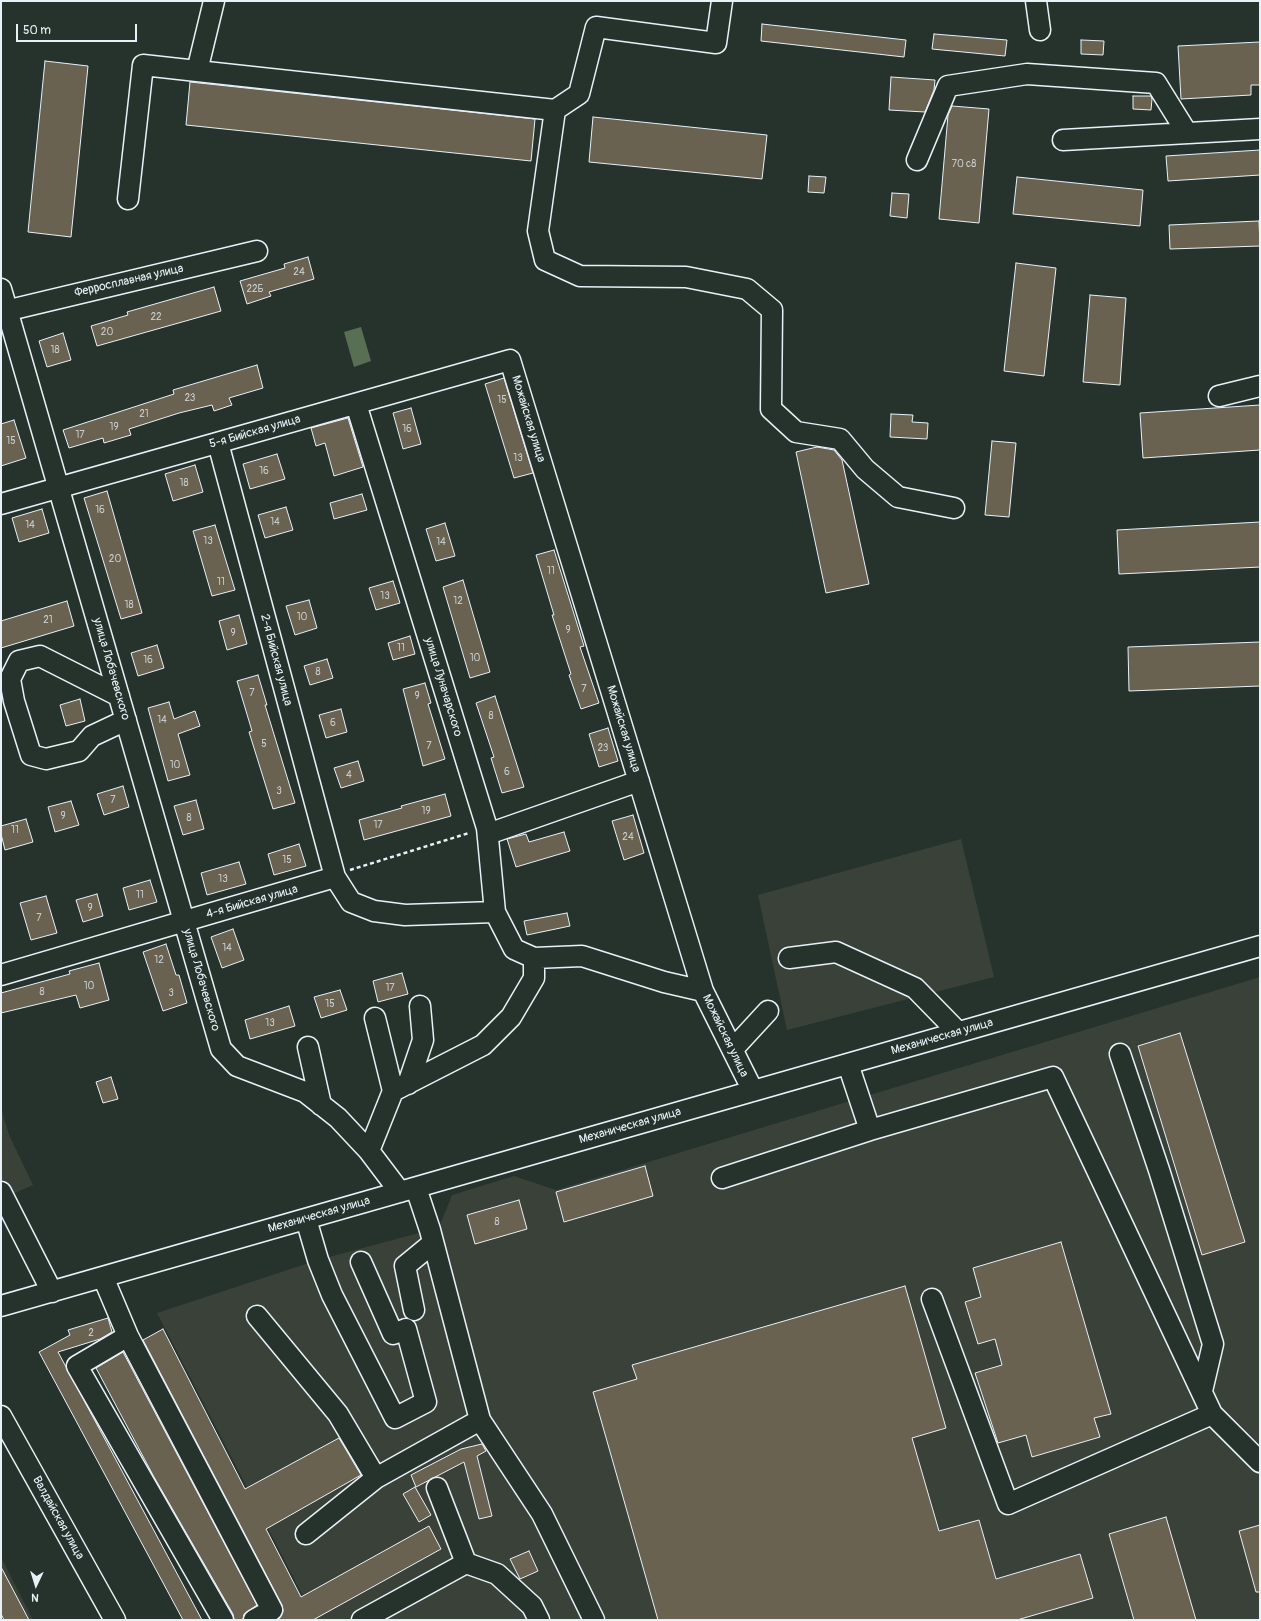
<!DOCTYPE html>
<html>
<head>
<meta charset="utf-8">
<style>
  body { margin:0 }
  #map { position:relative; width:1261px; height:1621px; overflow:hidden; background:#26332d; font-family:Pangolin,sans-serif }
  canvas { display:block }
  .frame { position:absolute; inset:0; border:2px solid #e8f1f8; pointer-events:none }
  .north { position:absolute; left:16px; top:1565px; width:40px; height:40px; -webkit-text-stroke:3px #26332d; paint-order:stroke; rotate:184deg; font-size:11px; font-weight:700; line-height:16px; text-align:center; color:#e8f1f8 }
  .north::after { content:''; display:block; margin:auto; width:14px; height:18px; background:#e8f1f8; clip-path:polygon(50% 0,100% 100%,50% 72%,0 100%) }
  .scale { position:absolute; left:16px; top:24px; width:121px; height:18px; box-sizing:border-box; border:2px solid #e8f1f8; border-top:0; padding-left:5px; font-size:12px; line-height:14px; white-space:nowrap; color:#e8f1f8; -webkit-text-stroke:3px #26332d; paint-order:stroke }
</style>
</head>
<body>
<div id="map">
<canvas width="1261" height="1621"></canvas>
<div class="frame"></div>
<div class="north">N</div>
<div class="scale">50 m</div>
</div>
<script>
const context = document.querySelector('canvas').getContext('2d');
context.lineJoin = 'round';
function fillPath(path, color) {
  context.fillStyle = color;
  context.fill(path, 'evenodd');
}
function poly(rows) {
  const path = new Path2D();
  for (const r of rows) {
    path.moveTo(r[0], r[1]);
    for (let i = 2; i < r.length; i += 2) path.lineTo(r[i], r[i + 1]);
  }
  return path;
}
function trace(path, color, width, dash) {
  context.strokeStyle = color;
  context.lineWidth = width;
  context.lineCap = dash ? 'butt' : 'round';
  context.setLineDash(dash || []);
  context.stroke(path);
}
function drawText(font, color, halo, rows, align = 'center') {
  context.font = font + ' Pangolin,sans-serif';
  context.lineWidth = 3;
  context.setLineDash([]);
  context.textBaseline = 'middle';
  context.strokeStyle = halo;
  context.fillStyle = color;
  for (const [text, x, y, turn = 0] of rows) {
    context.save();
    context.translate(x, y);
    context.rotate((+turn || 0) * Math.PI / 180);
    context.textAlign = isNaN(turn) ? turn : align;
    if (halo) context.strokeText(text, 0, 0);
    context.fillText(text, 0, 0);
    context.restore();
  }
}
fillPath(poly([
  [961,839,994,977,787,1030,758,895],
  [1260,977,1260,1620,274,1620,306,1602,157,1313,318,1260,430,1230,440,1225,452,1195,514,1176,556,1190],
  [1,1108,9,1135,33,1185,1,1199],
  [1,1557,33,1620,1,1620]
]), '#3a4138');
fillPath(poly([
  [361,327,371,361,354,367,344,332]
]), '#596f54');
const building = poly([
  [762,24,906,40,904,57,761,41,762,24],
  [934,34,1007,40,1005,56,932,49,934,34],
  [1081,40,1104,41,1103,55,1081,54,1081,40],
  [1260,42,1260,85,1251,85,1251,95,1181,99,1178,46,1260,42],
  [45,61,88,66,71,237,28,232,45,61],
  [891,77,935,80,934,90,925,112,889,110,891,77],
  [190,82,535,119,531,161,186,125,190,82],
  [1133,96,1151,96,1152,99,1151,110,1133,109,1133,96],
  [952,106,989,109,979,223,939,219,948,115,952,106],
  [593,117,767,135,762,179,589,162,593,117],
  [1260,150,1260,175,1168,181,1166,156,1260,150],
  [809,176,826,177,824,193,808,192,809,176],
  [1017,177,1143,190,1140,226,1013,214,1017,177],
  [892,193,909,194,907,218,890,216,892,193],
  [1259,221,1260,246,1170,249,1169,225,1259,221],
  [308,257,314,279,269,292,271,296,247,304,240,281,285,268,284,264,308,257],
  [1016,263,1056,268,1044,376,1004,371,1016,263],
  [214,287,221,311,97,346,91,326,128,315,127,312,214,287],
  [1090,295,1126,298,1120,385,1083,382,1090,295],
  [63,333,71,360,47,367,39,341,63,333],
  [257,365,263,388,229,398,232,405,214,411,212,405,179,413,129,429,131,435,104,443,103,438,69,448,63,430,174,394,173,390,257,365],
  [504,378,533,473,514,478,485,384,504,378],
  [1260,405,1260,450,1143,458,1140,413,1260,405],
  [411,408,421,444,403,449,393,413,411,408],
  [891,414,913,415,912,422,928,423,927,439,890,437,891,414],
  [348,418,363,467,334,476,325,443,316,446,311,428,348,418],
  [14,420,26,458,1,466,1,424,14,420],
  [992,441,1016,443,1009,517,985,515,992,441],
  [817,447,834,450,842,460,869,584,826,593,796,452,817,447],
  [277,454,285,479,250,489,243,464,277,454],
  [195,465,203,492,173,501,165,474,195,465],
  [107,491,142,613,121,619,84,498,107,491],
  [362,494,367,510,334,519,330,503,362,494],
  [286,507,293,530,265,538,258,515,286,507],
  [42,509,49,533,19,542,12,518,42,509],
  [1260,522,1260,567,1119,574,1117,530,1260,522],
  [445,523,455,556,436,561,426,529,445,523],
  [215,525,235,590,212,596,193,531,215,525],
  [554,550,584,646,580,647,599,703,581,709,569,675,571,674,552,615,554,615,536,555,554,550],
  [463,580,490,672,470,678,443,587,463,580],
  [393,581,400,603,376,610,369,588,393,581],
  [309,600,317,628,295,635,286,606,309,600],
  [67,601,74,626,1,648,1,621,67,601],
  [239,615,247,644,227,650,219,621,239,615],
  [410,636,415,654,393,660,388,643,410,636],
  [1260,642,1260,686,1129,691,1128,647,1260,642],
  [157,645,164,668,138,676,131,653,157,645],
  [327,659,333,678,310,685,304,666,327,659],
  [258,675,267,705,265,705,295,803,273,809,249,732,252,731,237,681,258,675],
  [425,683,431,703,428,704,445,759,423,766,403,689,425,683],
  [495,696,524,787,502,793,491,758,494,757,476,703,495,696],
  [80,699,85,721,66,726,60,705,80,699],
  [169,702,174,719,195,711,200,726,178,734,190,775,168,781,148,708,169,702],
  [341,709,347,732,326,738,319,715,341,709],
  [608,728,618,761,599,767,589,734,608,728],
  [358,761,364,781,341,788,334,768,358,761],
  [123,786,129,807,104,815,97,794,123,786],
  [445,794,451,816,364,840,359,820,402,808,401,806,445,794],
  [196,800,204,829,183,835,174,806,196,800],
  [71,801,79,825,55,832,48,807,71,801],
  [633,815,644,853,624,860,612,821,633,815],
  [26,819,33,842,5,850,1,834,1,826,26,819],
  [564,832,570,851,516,867,507,839,526,834,529,842,564,832],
  [299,844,306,866,274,875,268,854,299,844],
  [239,862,246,884,207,895,201,873,239,862],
  [150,880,157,902,129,910,123,888,150,880],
  [97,894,103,916,83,922,76,900,97,894],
  [46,896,57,933,31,940,20,903,46,896],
  [567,913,570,926,527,935,524,921,567,913],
  [233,929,244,960,222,968,211,937,233,929],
  [166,944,176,975,179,975,187,1003,163,1011,143,952,166,944],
  [99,963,109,1000,80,1008,76,995,1,1013,1,993,70,974,69,971,99,963],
  [402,973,408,994,378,1002,373,981,402,973],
  [340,990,347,1010,321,1018,314,997,340,990],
  [289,1006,295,1026,250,1039,245,1020,289,1006],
  [1180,1033,1245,1242,1202,1255,1138,1046,1180,1033],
  [111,1077,118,1099,103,1103,96,1082,111,1077],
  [645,1166,653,1196,564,1222,556,1192,645,1166],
  [519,1200,527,1229,475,1244,467,1215,519,1200],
  [1061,1242,1111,1414,1094,1418,1100,1437,1032,1457,1026,1435,998,1443,975,1373,1002,1365,995,1339,978,1344,965,1302,981,1297,973,1268,1061,1242],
  [905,1286,946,1428,912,1438,939,1531,979,1520,996,1579,1080,1554,1093,1598,1017,1620,658,1620,593,1392,637,1379,632,1365,905,1286],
  [108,1318,112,1332,100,1339,58,1352,202,1620,183,1620,39,1352,70,1335,68,1330,108,1318],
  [163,1329,245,1489,339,1438,361,1475,266,1529,301,1597,429,1526,441,1549,313,1620,278,1620,283,1611,282,1605,143,1340,163,1329],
  [123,1352,257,1605,244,1614,243,1620,234,1620,233,1614,154,1477,96,1368,123,1352],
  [482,1444,486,1451,477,1456,492,1516,479,1519,464,1462,416,1487,411,1475,461,1449,482,1444],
  [415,1487,431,1515,419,1522,403,1494,415,1487],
  [1166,1517,1196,1620,1134,1620,1109,1534,1166,1517],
  [1260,1525,1260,1592,1256,1592,1239,1531,1260,1525],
  [529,1551,538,1571,520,1579,510,1559,529,1551],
  [1,1567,29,1620,4,1620,1,1614,1,1567]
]);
fillPath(building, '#696251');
trace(building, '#e8f1f8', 1);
const minor = poly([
  [1036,1,1040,30],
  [197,71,555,110,538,231,545,260,580,276,686,277,747,289,772,310,771,409,796,432,840,439,865,469,898,497,954,508],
  [555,110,579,94,596,27,716,43,722,1],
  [1063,140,1260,129],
  [917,160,948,86,1027,74,1156,83,1187,133],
  [128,199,143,65,197,71,214,1],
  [1,289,221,1049,237,1066,305,1092,338,1118,369,1151,400,1192],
  [1,312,257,251],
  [1219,396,1260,386],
  [356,404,487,828,495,912,514,949,534,958,582,956,664,982,703,991],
  [218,443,335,877],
  [1,504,510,360,703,991,753,1091],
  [119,696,40,656,19,661,10,679,14,701,31,755,46,759,79,751,92,736,126,720],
  [488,834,639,781],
  [789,958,836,952,915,988,958,1032],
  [1,975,335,877,351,902,374,911,405,915,495,912],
  [375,1018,393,1091],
  [308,1047,321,1105],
  [733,1049,768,1011],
  [1120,1054,1159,1170,1213,1344,1202,1391],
  [848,1064,870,1130,1053,1077,1212,1414,1260,1462],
  [408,1084,423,1040,420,1006],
  [369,1151,393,1091,483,1045,511,1017,534,978,534,958],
  [722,1178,870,1130],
  [416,1188,430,1230,480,1420,542,1514,594,1620],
  [1,1192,52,1292],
  [306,1219,318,1260,332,1295,395,1418,426,1402,406,1329,393,1334,361,1262],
  [103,1277,128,1336,272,1610,254,1620],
  [932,1299,1008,1504,1212,1414],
  [1,1306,1260,946],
  [414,1310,405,1266,433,1243],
  [257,1316,338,1414,376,1478],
  [128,1336,77,1366,223,1620],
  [1,1416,115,1620],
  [437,1488,466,1563],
  [306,1534,376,1478,480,1420],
  [362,1620,466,1563,497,1574,532,1606,539,1620]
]);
trace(minor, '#e8f1f8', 23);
trace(poly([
  [350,870,469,833]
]), '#e8f1f8', 2.5, [4, 3]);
trace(minor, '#26332d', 20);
drawText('10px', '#c8cdce', null, [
  ["70 с8",964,164],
  ["24",299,272],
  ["22Б",255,289],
  ["22",156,317],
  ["20",107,332],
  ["18",55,350],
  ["23",190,398],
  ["15",502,400],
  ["21",144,414],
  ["19",114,427],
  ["16",407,429],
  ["17",80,435],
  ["15",11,441],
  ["13",518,458],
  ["16",264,471],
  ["18",184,483],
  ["16",100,510],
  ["14",275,522],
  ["14",30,525],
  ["13",208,541],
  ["14",441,542],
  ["20",115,559],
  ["11",551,571],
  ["11",221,582],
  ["13",385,596],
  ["12",458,601],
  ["18",129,605],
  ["10",302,617],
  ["21",48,620],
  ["9",568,630],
  ["9",233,633],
  ["11",401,648],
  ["10",475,658],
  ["16",148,660],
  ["8",318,672],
  ["7",584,689],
  ["7",252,693],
  ["9",417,696],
  ["8",491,716],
  ["14",162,720],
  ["6",333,723],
  ["5",264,744],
  ["7",429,746],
  ["23",603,748],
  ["10",175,765],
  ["6",507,772],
  ["4",349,775],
  ["3",279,791],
  ["7",113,800],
  ["19",426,811],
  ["9",63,816],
  ["8",189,818],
  ["17",378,825],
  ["11",15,830],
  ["24",628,837],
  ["15",287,860],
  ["13",223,879],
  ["11",140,895],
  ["9",90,908],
  ["7",39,918],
  ["14",227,948],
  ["12",159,960],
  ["10",89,986],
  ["17",390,988],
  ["8",42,992],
  ["3",171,993],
  ["15",330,1004],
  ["13",270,1023],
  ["8",497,1222],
  ["2",91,1333]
]);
drawText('12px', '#e8f1f8', '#26332d', [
  ["Ферросплавная улица",129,281,-13],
  ["Можайская улица",528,419,73],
  ["5-я Бийская улица",255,432,-16],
  ["2-я Бийская улица",276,660,75],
  ["улица Лобачевского",111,669,74],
  ["улица Луначарского",443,687,73],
  ["Можайская улица",623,729,73],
  ["4-я Бийская улица",252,902,-16],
  ["улица Лобачевского",201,980,74],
  ["Можайская улица",725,1036,64],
  ["Механическая улица",942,1037,-16],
  ["Механическая улица",630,1126,-16],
  ["Механическая улица",319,1215,-16],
  ["Валдайская улица",58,1518,61]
]);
</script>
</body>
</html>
